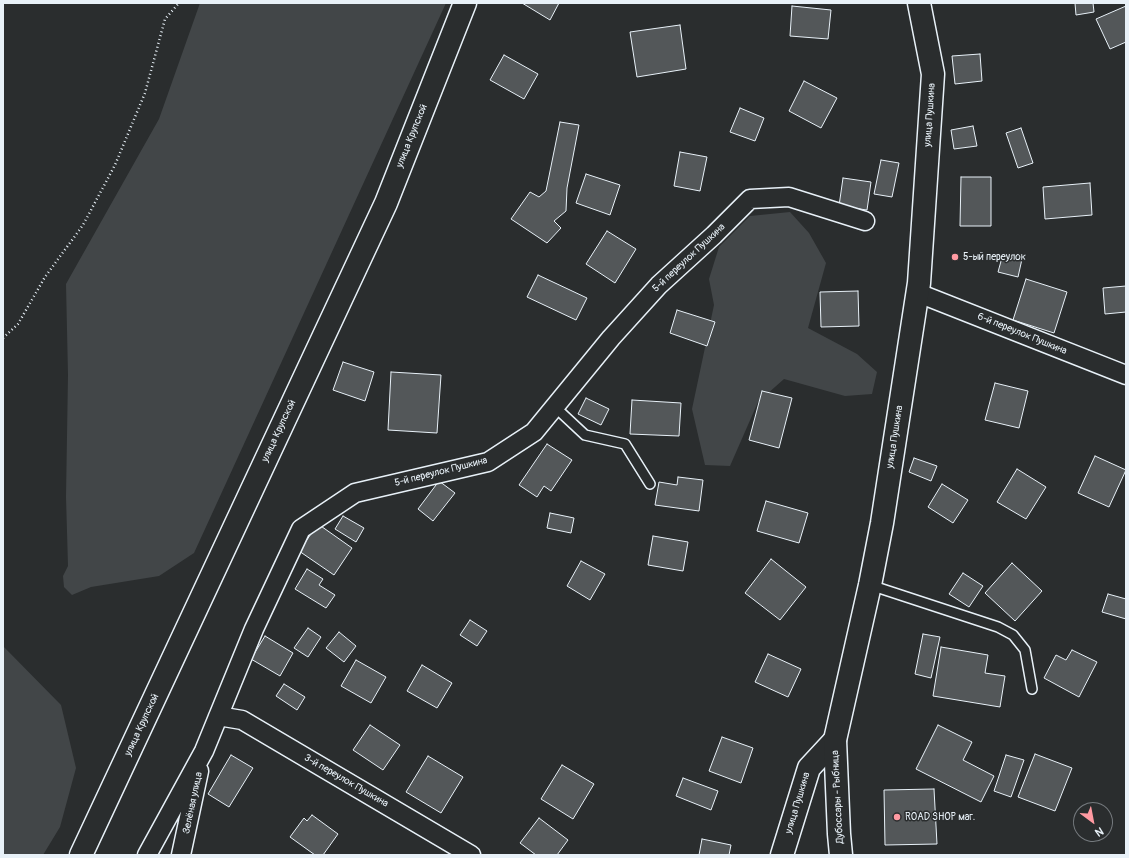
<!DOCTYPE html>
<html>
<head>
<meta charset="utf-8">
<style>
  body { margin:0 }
  #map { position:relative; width:1129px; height:858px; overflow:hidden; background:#2a2d2e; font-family:Pangolin,sans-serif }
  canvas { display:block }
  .frame { position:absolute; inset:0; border:4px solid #e8f1f8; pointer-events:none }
  .north { position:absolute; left:1073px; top:802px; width:40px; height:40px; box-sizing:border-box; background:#2a2d2e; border:1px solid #767b7f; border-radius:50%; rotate:148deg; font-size:11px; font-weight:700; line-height:16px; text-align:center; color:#e8f1f8 }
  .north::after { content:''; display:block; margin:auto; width:14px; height:18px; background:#ff9aa2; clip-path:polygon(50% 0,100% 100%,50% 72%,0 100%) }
</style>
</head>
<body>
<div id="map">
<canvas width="1129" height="858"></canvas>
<div class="frame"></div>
<div class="north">N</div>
</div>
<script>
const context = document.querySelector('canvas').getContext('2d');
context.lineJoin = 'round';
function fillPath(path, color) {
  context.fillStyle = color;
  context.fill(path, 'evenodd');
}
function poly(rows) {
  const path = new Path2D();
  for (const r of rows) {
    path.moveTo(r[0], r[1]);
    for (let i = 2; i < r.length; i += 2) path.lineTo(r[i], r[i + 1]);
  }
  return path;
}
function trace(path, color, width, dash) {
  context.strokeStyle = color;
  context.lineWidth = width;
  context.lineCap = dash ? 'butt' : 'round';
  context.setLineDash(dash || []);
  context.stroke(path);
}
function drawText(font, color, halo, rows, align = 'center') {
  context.font = font + ' Pangolin,sans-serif';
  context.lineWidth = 3;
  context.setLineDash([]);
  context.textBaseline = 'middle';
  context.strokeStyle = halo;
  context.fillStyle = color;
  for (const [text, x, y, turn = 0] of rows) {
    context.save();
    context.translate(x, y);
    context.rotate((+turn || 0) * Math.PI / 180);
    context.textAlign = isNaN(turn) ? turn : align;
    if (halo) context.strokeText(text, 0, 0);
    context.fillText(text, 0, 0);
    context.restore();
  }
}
fillPath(poly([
  [200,3,446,3,194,553,159,576,91,587,72,595,64,587,63,576,68,566,66,497,68,375,66,284,159,119],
  [790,212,809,233,826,263,808,328,857,354,877,372,872,394,845,396,784,379,758,402,730,466,705,465,692,409,714,305,709,279,719,247,750,216],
  [3,646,61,705,76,768,60,827,43,855,3,855]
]), '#424648');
const building = poly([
  [522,3,559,3,550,20,522,3],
  [1075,3,1093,3,1094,12,1076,15,1075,3],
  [792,6,831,10,828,39,790,36,792,6],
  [1126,6,1126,42,1110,49,1096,19,1126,6],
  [680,25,686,69,637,77,630,32,680,25],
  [980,54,982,81,955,84,952,56,980,54],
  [504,55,538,74,524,99,490,80,504,55],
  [804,81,837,98,821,128,789,111,804,81],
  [740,108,764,118,755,141,730,132,740,108],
  [560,122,579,125,567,188,566,211,554,221,561,228,547,243,511,219,530,192,539,197,546,191,560,122],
  [973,126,977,146,954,149,951,130,973,126],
  [1021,128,1033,163,1018,168,1006,133,1021,128],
  [680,152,707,157,700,191,674,186,680,152],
  [881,160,899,163,892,197,874,194,881,160],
  [586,174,620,185,610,215,576,203,586,174],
  [961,177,991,177,991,226,960,226,961,177],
  [843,178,871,182,867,210,839,206,843,178],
  [1090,183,1092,215,1045,219,1043,187,1090,183],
  [607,231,636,249,615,283,586,264,607,231],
  [1003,254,1022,259,1018,277,998,272,1003,254],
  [538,275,587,298,576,320,527,297,538,275],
  [1026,279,1067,292,1054,333,1013,320,1026,279],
  [1126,286,1126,312,1105,314,1103,288,1126,286],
  [858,291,859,326,821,327,820,292,858,291],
  [677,310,715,322,707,346,670,333,677,310],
  [343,362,374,372,365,401,333,390,343,362],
  [391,372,441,375,437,433,388,430,391,372],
  [995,383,1028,391,1019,428,985,420,995,383],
  [762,391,792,398,779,448,749,440,762,391],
  [586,398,609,409,601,425,578,414,586,398],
  [632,400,681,403,679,436,630,434,632,400],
  [547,444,572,460,551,491,544,486,537,497,519,485,547,444],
  [1095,456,1126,470,1109,507,1078,493,1095,456],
  [914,458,937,466,931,481,909,472,914,458],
  [1017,469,1046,487,1026,519,997,502,1017,469],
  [678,477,703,480,699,511,655,505,659,482,677,485,678,477],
  [439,481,455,493,433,521,418,509,439,481],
  [942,484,968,500,953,523,928,507,942,484],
  [766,501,808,513,799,543,757,531,766,501],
  [550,513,574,518,571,533,547,528,550,513],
  [343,516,364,528,356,542,335,529,343,516],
  [318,524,352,548,334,575,299,551,318,524],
  [653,536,688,542,683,571,648,565,653,536],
  [771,559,806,587,780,620,745,593,771,559],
  [581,561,605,574,590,600,567,586,581,561],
  [1012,563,1042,591,1015,621,985,593,1012,563],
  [307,569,323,579,319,585,335,595,326,608,295,589,307,569],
  [963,573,983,586,969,607,949,594,963,573],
  [1108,594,1126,599,1126,619,1102,612,1108,594],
  [470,620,487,631,477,646,460,635,470,620],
  [308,628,321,637,308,657,294,648,308,628],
  [339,632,356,646,344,662,326,648,339,632],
  [923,634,940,637,931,678,915,674,923,634],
  [265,636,293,653,280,676,251,659,265,636],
  [941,647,988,655,985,673,1005,676,1000,707,933,696,941,647],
  [1072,650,1097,662,1079,697,1044,678,1056,655,1066,660,1072,650],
  [768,654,801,669,788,697,755,682,768,654],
  [356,660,386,677,371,703,341,686,356,660],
  [422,665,452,683,437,708,407,691,422,665],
  [284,684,305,697,297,710,276,696,284,684],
  [370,725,400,745,383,770,353,750,370,725],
  [938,725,972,742,963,760,994,776,981,802,916,769,938,725],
  [722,737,753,748,741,783,709,771,722,737],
  [1035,754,1072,768,1055,811,1018,797,1035,754],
  [231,755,253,768,229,807,208,794,231,755],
  [1006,755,1024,760,1011,797,994,791,1006,755],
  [428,756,463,777,441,813,406,792,428,756],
  [562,765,594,784,573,819,541,799,562,765],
  [683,778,718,791,711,810,676,796,683,778],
  [934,789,937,844,885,845,884,790,934,789],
  [312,815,338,834,323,855,315,855,290,837,304,818,307,821,312,815],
  [539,818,568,840,557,855,536,855,520,843,539,818],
  [702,839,731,845,729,855,699,855,702,839]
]);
fillPath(building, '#535759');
trace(building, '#e8f1f8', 1);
const lane = poly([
  [555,407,585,435,625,444,650,484],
  [870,585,998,627,1013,635,1025,650,1032,689]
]);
const street = poly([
  [918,293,1126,375],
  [218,716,242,720,471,855],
  [147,855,204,751,254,629,301,529,355,493,488,462,534,432,611,338,659,285,714,235,750,199,789,197,865,221],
  [181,855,199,771]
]);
const secondary = poly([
  [81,855,386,203,465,3],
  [782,855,809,768,835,740]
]);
const highway = poly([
  [841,855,839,834,835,740,870,585,882,523,919,283,933,74,919,3]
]);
trace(lane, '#e8f1f8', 12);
trace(street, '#e8f1f8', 21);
trace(secondary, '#e8f1f8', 25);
trace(highway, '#e8f1f8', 25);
trace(poly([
  [3,338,18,324,45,277,83,225,115,165,145,93,165,19,179,3]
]), '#e8f1f8', 2.5, [1, 3]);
trace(lane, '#2a2d2e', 9);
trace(street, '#2a2d2e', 18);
trace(secondary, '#2a2d2e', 22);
trace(highway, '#2a2d2e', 22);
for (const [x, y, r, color] of [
  [955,257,4,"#ff9aa2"],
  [897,817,4,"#ff9aa2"]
]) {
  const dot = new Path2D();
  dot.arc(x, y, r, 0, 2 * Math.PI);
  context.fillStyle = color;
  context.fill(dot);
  trace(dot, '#2a2d2e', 1.5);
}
drawText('10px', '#e8f1f8', '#2a2d2e', [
  ["улица Пушкина",930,115,-86],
  ["улица Крупской",412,136,-68],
  ["5-й переулок Пушкина",689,258,-43],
  ["6-й переулок Пушкина",1022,334,22],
  ["улица Крупской",279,431,-65],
  ["улица Пушкина",895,437,-81],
  ["5-й переулок Пушкина",441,472,-14],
  ["улица Крупской",142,725,-65],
  ["3-й переулок Пушкина",346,781,30],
  ["Дубоссары - Рыбница",838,797,-93],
  ["Зелёная улица",193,803,-78],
  ["улица Пушкина",798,803,-73]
]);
drawText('10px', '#e8f1f8', '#2a2d2e', [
  ["5-ый переулок",963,257],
  ["ROAD SHOP маг.",905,817]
], 'left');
</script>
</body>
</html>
